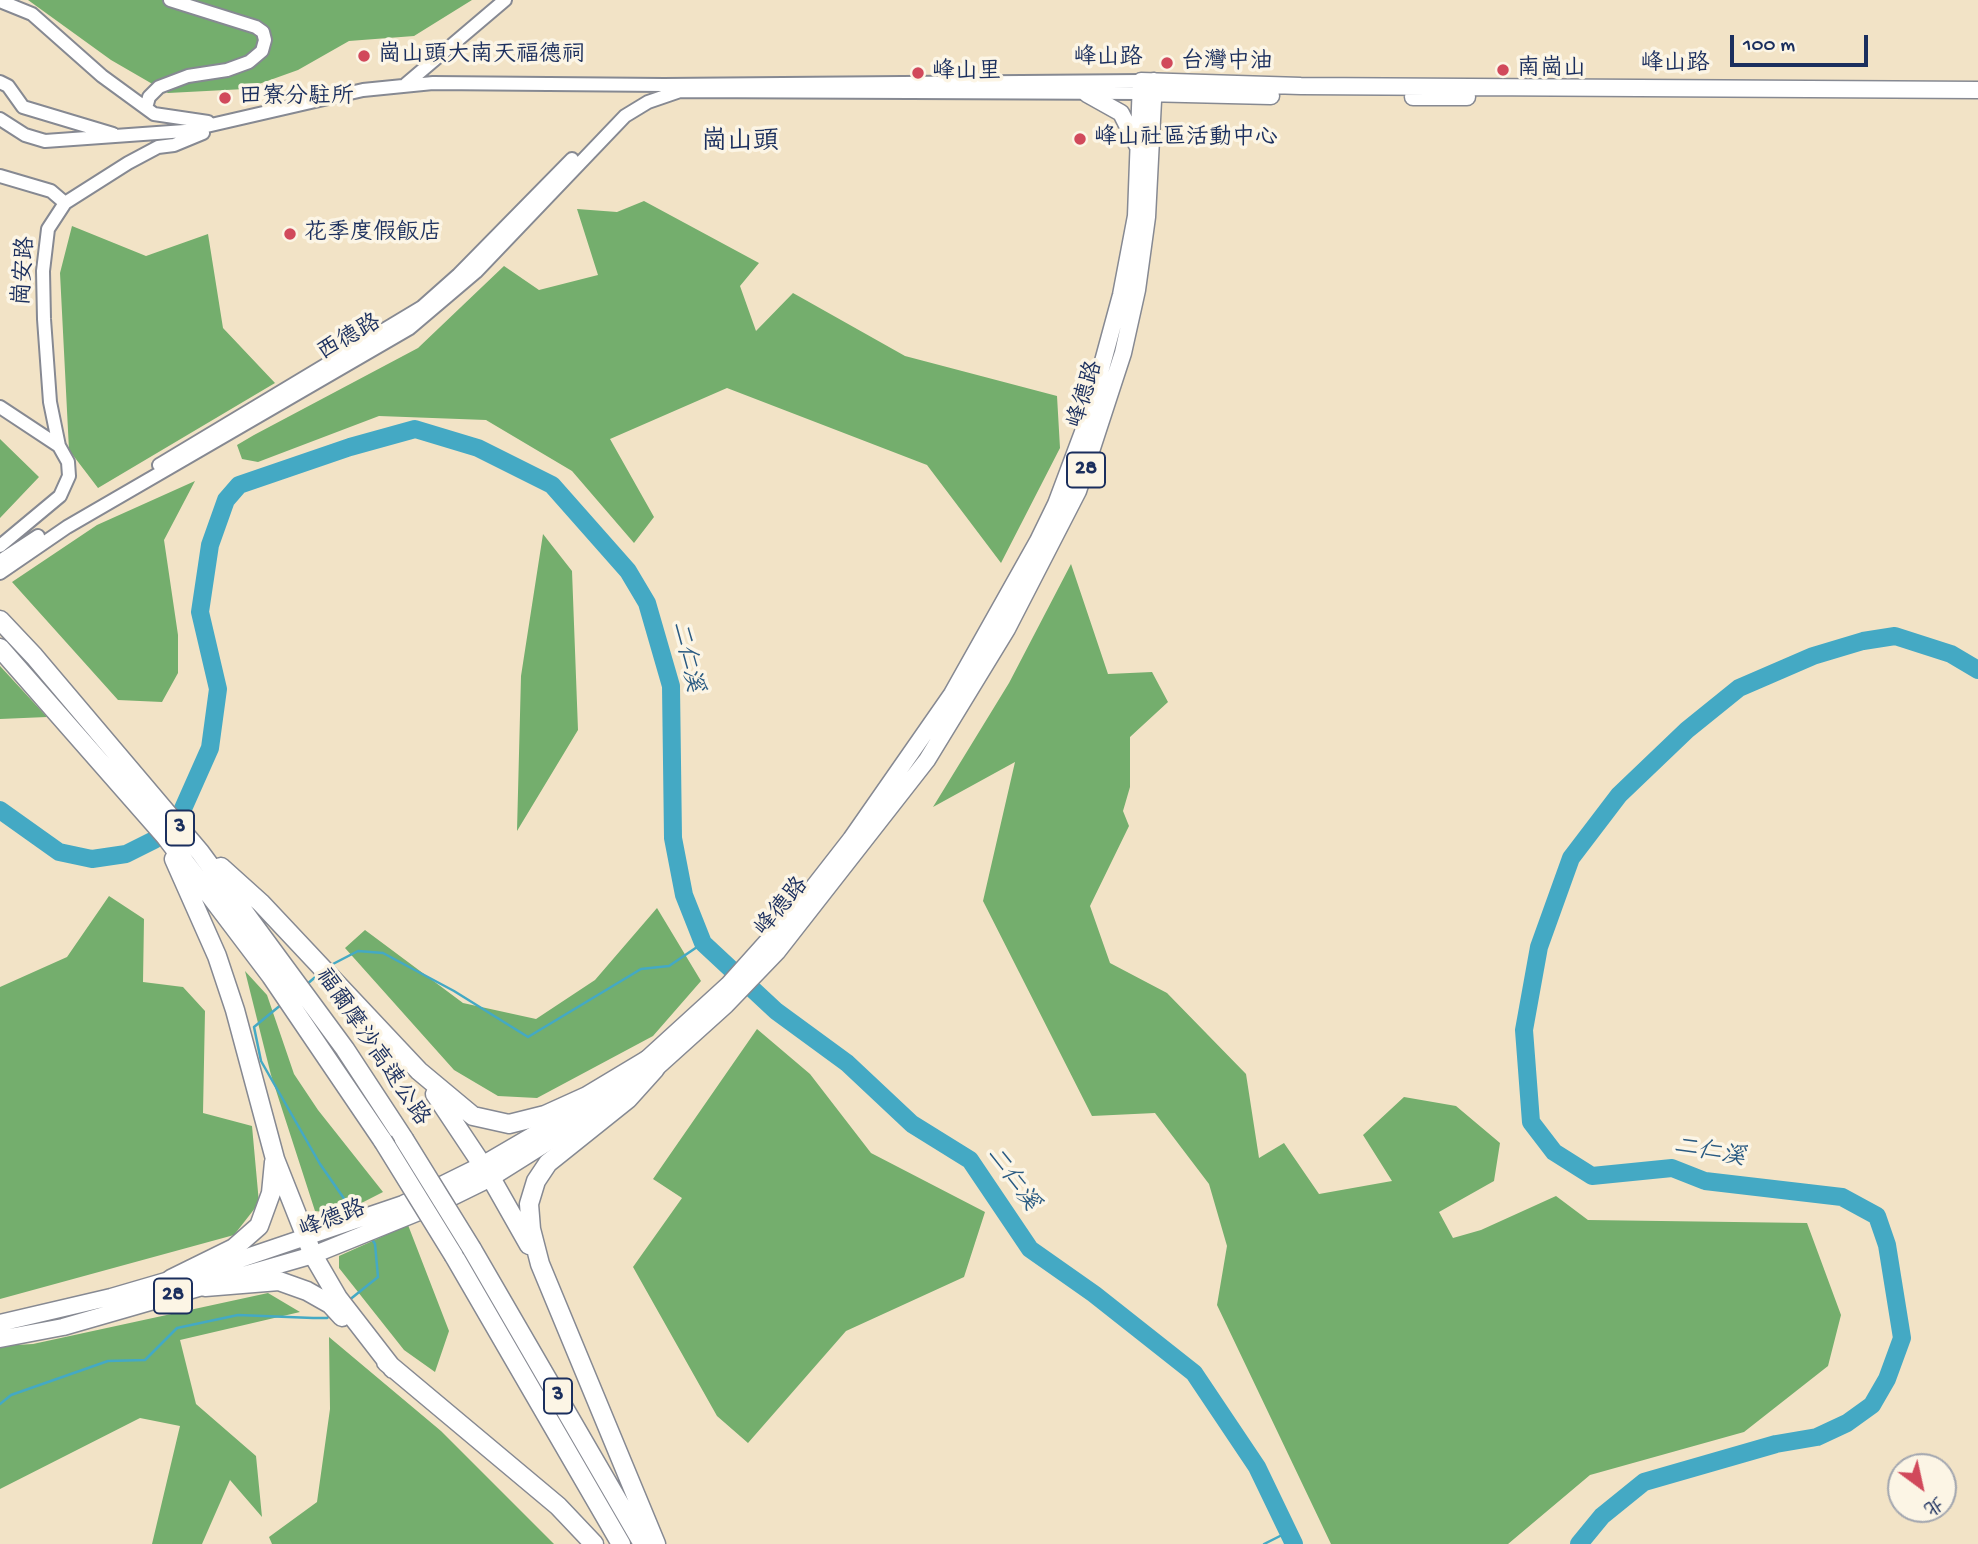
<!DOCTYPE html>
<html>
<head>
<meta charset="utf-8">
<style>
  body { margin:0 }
  #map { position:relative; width:1978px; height:1544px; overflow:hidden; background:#f2e3c6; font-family:"Gochi Hand","LXGW WenKai TC",sans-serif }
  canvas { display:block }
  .north { position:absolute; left:1887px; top:1453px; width:70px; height:70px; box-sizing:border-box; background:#fcf5e5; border:2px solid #a2a6af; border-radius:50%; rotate:147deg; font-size:19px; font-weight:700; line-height:28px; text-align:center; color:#1b2f5e }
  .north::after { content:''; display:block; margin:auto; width:24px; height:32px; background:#d1495b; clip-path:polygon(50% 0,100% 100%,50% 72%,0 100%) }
  .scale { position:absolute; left:1730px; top:35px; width:138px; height:32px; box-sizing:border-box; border:4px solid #1b2f5e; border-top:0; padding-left:9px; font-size:21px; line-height:24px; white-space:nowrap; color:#1b2f5e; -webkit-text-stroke:5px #fcf5e5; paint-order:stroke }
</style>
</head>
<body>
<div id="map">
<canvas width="1978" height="1544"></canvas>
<div class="north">北</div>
<div class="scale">100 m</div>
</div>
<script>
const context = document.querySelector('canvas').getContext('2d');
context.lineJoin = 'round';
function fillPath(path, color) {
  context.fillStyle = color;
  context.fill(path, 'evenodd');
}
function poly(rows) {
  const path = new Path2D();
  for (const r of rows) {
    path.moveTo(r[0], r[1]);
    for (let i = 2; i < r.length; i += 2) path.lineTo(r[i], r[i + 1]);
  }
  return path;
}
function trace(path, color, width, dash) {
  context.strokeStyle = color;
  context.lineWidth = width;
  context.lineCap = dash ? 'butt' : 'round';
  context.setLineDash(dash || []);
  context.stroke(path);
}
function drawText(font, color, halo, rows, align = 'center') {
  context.font = font + ' "Gochi Hand","LXGW WenKai TC",sans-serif';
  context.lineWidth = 7;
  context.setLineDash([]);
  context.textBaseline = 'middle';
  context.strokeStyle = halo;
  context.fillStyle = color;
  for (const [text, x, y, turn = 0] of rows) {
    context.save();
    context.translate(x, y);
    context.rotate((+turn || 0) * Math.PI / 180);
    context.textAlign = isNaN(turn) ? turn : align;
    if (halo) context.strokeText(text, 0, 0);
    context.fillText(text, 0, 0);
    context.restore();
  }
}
fillPath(poly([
  [28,0,472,0,414,36,349,41,298,70,245,89,168,93,111,60],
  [644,201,759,263,740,286,756,331,793,293,905,356,1057,396,1060,448,1001,563,927,465,727,388,610,439,654,517,634,543,572,471,486,420,379,416,258,462,242,459,237,445,254,435,418,348,504,266,539,290,598,275,577,209,617,212],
  [72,226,146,256,208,234,223,328,275,383,98,488,69,450,60,273],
  [0,439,39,477,0,518],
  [195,481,164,540,178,635,178,673,162,702,118,700,12,582,97,525],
  [543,534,572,571,578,730,517,831,521,676],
  [1071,564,1108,674,1152,672,1168,702,1130,737,1130,787,1123,811,1129,826,1090,906,1110,963,1167,993,1246,1074,1259,1158,1284,1143,1319,1194,1392,1181,1363,1135,1404,1097,1456,1106,1500,1143,1494,1181,1439,1212,1453,1238,1481,1230,1556,1196,1588,1220,1807,1223,1841,1315,1828,1366,1744,1432,1590,1475,1508,1544,1331,1544,1217,1305,1227,1246,1209,1184,1155,1113,1092,1116,983,901,1015,762,933,807,1009,683],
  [0,666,47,717,0,719],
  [109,896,144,919,143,982,183,987,205,1011,203,1113,252,1126,259,1203,234,1235,0,1299,0,987,67,957],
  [657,908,701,981,653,1036,537,1098,498,1096,454,1070,345,948,365,930,463,1003,536,1019,595,980],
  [245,971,267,995,294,1074,318,1110,383,1192,340,1214,315,1211,271,1075],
  [757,1029,810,1074,871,1153,985,1212,964,1277,846,1331,748,1443,717,1416,633,1267,682,1198,653,1179],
  [408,1225,449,1331,435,1372,404,1350,339,1268,339,1256],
  [268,1293,300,1312,180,1340,196,1404,256,1456,262,1517,230,1480,202,1544,152,1544,180,1426,140,1418,0,1489,0,1346,33,1344],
  [329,1337,441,1431,554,1544,272,1544,269,1537,317,1502,330,1409]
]), '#74ae6d');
trace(poly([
  [331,965,358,951,383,953,454,991,528,1037,641,969,669,966,703,943],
  [306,985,320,973],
  [282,1004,254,1027,261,1061,320,1164,354,1213],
  [348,1301,378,1277,375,1244,372,1239],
  [0,1404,11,1395,108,1361,145,1360,177,1328,238,1315,313,1318,327,1318,332,1314],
  [1264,1544,1288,1532]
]), '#44a9c4', 2.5);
trace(poly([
  [0,810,59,852,92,859,126,854,154,840,182,811,210,748,218,689,200,612,210,545,226,500,239,485,350,447,415,429,478,448,552,485,628,571,647,603,671,686,673,838,684,895,703,943,776,1011,847,1063,912,1124,970,1160,1030,1249,1094,1294,1194,1373,1257,1467,1294,1544],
  [1579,1544,1602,1516,1644,1482,1776,1444,1817,1437,1847,1423,1872,1405,1887,1379,1902,1338,1887,1245,1877,1216,1842,1197,1705,1181,1672,1168,1592,1176,1554,1152,1531,1122,1524,1030,1539,947,1571,858,1619,795,1687,730,1739,688,1813,656,1863,641,1895,636,1951,654,1978,670]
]), '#44a9c4', 18);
const minor = poly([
  [0,1,32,14,102,76,154,114,208,122],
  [0,82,8,86,23,107,113,134],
  [406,84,505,0],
  [146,108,149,97,159,87,188,76,227,70,249,62,262,51,265,40,263,32,256,27,170,0],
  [0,119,25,135,45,141,185,131,363,90,433,83,664,85,1141,81],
  [0,176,51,191,65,203],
  [0,407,59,446,68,462,69,476,60,496,0,546],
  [59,446,50,402,44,319,43,271,48,229,65,203,128,163,158,147,174,145,203,133],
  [159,465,422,307,458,275,572,159],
  [0,561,38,536],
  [0,573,67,527,410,328,476,272,625,116,648,102,680,91,1141,93]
]);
const major = poly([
  [1143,93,1271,96],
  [1087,94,1121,113,1137,145],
  [1413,97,1467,97],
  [637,1068,728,985,798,907,851,839,952,694,1038,541,1056,504,1086,424,1121,295,1136,216,1141,81,1301,86,1978,90],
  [0,1323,111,1297,241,1259,403,1204,482,1165,597,1098],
  [0,1339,63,1327,313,1255,436,1205,491,1178,569,1129,655,1069,726,1005,777,952,927,760,1007,629,1078,491,1123,353,1137,290,1147,217,1154,81]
]);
const highway = poly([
  [0,620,34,656,200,852,345,1049,404,1139],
  [0,648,165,836,271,976,383,1141],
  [174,859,217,956,235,1010,275,1159,313,1255,338,1298,393,1369],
  [221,867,261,903,419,1071,473,1116,509,1124,545,1115,587,1096,647,1060],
  [655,1069,628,1099,548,1163,536,1181,529,1204,531,1229,540,1264,656,1544],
  [435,1094,491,1178,529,1245],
  [472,1249,643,1544],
  [454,1256,621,1544],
  [171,1279,234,1248,259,1226,271,1193,274,1162],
  [205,1287,279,1281,307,1291,330,1304,342,1317],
  [386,1362,558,1506,594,1544]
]);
trace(minor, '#868992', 16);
trace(major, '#868992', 19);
trace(highway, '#868992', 21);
trace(minor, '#fff', 12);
trace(major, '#fff', 16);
trace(highway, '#fff', 18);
const highwayBridge = poly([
  [404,1139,472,1249],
  [383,1141,454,1256]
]);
trace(highwayBridge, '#868992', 21, []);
trace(highwayBridge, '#fff', 18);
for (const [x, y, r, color] of [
  [364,56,7,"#d1495b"],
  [1167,63,7,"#d1495b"],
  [1503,70,7,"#d1495b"],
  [918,73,7,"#d1495b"],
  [225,98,7,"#d1495b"],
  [1080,139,7,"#d1495b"],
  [290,234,7,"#d1495b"]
]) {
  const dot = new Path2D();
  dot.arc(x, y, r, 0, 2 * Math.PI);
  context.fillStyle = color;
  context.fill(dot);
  trace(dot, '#fcf5e5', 2.5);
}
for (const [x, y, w] of [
  [1086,470,38],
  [180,828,28],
  [173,1296,38],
  [558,1396,28]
]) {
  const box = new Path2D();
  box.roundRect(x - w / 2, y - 17.5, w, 35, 5);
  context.fillStyle = '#fcf5e5';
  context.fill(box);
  trace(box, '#1b2f5e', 2);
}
drawText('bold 21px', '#1b2f5e', null, [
  ["28",1086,470],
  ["3",180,828],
  ["28",173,1296],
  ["3",558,1396]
]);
drawText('23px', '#1b2f5e', '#fcf5e5', [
  ["崗山頭大南天福德祠",378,56],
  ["台灣中油",1181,63],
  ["南崗山",1517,70],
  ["峰山里",932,73],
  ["田寮分駐所",239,98],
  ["峰山社區活動中心",1094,139],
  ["花季度假飯店",304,234]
], 'left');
drawText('23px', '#1b2f5e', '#fcf5e5', [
  ["峰山路",1108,59],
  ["峰山路",1675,65],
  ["崗安路",26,271,-86],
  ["西德路",350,339,-30],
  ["峰德路",1087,395,-73],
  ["峰德路",783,908,-50],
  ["福爾摩沙高速公路",371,1048,56],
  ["峰德路",333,1221,-21]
]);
drawText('italic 24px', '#295a82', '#fcf5e5', [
  ["二仁溪",685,657,77],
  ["二仁溪",1709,1154,10],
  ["二仁溪",1011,1180,54]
]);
drawText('26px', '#1b2f5e', '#fcf5e5', [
  ["崗山頭",740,144]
]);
</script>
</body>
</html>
